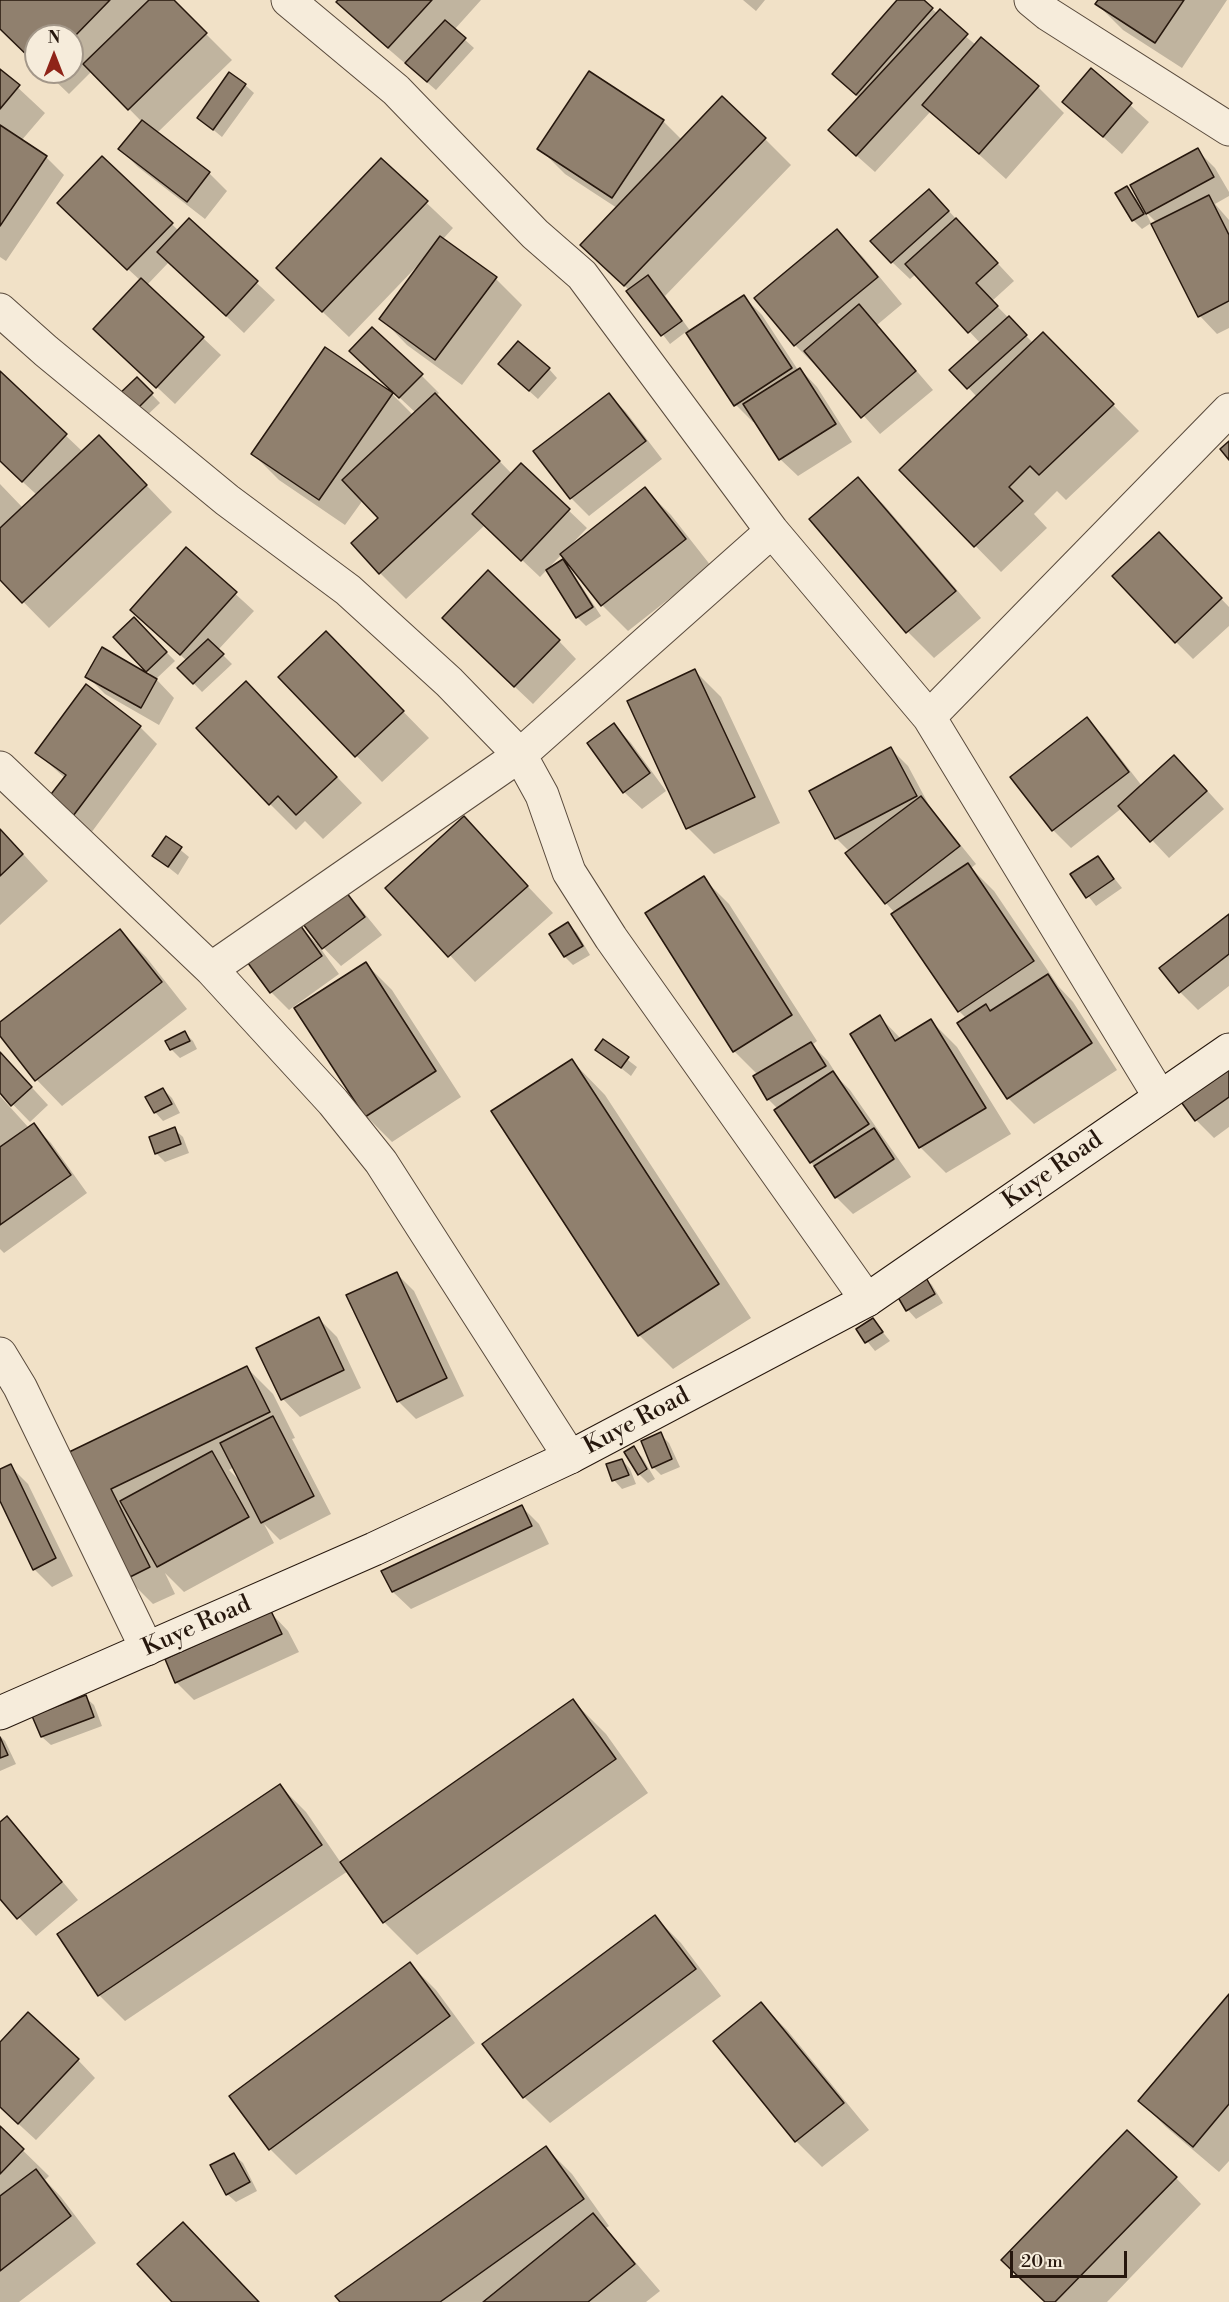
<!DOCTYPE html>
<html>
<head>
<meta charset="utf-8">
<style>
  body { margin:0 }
  #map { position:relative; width:1229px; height:2302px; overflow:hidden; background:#f1e1c7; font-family:"Libre Bodoni",serif }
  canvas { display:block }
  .north { position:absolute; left:24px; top:24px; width:60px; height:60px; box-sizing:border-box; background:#f6ecdb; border:2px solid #a39789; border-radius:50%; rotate:0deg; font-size:16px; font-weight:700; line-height:24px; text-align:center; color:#26170d }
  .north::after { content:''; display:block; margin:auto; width:21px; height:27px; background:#8f2418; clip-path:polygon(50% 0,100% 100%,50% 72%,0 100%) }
  .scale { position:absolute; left:1010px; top:2251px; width:117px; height:27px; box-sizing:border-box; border:3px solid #26170d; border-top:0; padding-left:8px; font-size:18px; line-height:21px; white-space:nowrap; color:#26170d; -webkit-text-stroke:4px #f6ecdb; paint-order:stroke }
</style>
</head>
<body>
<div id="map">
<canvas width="1229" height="2302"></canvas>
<div class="north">N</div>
<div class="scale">20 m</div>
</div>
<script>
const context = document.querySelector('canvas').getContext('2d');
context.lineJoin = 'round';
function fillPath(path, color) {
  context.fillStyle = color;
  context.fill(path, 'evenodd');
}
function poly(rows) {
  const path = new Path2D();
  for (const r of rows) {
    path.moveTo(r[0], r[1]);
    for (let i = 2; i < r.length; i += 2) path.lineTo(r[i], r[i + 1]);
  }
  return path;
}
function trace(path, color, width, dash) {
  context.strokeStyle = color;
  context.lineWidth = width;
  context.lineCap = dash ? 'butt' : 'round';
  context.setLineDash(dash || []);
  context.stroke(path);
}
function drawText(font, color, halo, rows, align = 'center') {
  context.font = font + ' "Libre Bodoni",serif';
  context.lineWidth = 4.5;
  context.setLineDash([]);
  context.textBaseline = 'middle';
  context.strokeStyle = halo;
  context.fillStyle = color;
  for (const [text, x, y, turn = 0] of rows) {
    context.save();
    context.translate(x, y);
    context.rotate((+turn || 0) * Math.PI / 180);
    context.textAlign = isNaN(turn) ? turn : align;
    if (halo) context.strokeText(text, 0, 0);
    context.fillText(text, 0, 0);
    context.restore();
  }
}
fillPath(poly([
  [0,0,172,0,232,60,157,133,209,173,227,191,205,219,138,167,120,149,142,122,92,71,69,94,46,72,72,72,72,36,36,36,36,62,0,27],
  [340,0,481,0,454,30,474,48,436,90,364,28,338,2],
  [743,0,765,0,756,11],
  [899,0,921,0,976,45,1038,87,1064,113,1006,179,931,111,875,172,848,148,859,98,834,74],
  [1099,0,1227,0,1182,68,1123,30,1097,4],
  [1091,70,1149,122,1122,154,1064,102],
  [0,71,45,113,21,141,46,157,64,175,6,261,0,257],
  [245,85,254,93,222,137,199,118],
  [663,121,682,140,765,139,791,165,665,296,691,332,744,297,762,315,798,370,800,369,817,387,852,442,798,476,780,459,756,421,753,422,736,405,687,331,670,344,629,290,608,271,617,208,565,174,539,148],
  [1197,150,1215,168,1229,192,1229,196,1215,204,1229,220,1229,328,1217,334,1200,316,1157,223,1145,211,1151,223,1142,229,1133,220,1117,194,1126,188,1139,201],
  [102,158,179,231,189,220,275,300,244,333,169,262,147,285,221,355,175,404,113,346,141,281,76,221],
  [381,160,453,228,443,239,496,279,522,305,462,385,407,345,381,318,421,265,419,264,349,337,304,294],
  [946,208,1014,281,992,301,1033,343,1043,334,1139,431,1066,500,1057,491,1034,514,1047,528,1001,572,901,470,977,397,952,370,981,344,916,274,910,279,892,262],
  [837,231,863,257,902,304,877,325,933,390,880,434,823,370,821,371,795,345,756,298],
  [325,349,392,394,413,415,416,413,369,369,421,375,439,393,436,396,512,474,521,465,587,528,569,547,570,548,645,489,671,515,711,566,628,631,602,605,562,554,540,577,485,525,406,599,380,573,380,518,363,500,345,525,279,480,253,454],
  [549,369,557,378,538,399,509,373],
  [0,373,83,452,125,463,172,512,49,628,0,578,0,484,23,508,37,495,0,461],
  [137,379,160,403,141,421,118,397],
  [609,395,626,412,662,459,589,516,571,498],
  [858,479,884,505,981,618,934,658,908,632,811,519],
  [186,549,254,611,218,650,232,664,202,692,179,668,187,661,150,627],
  [1177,552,1229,607,1229,626,1193,659,1176,642],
  [563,561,571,570,601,616,586,626,577,617],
  [134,619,175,661,156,679,174,698,159,725,105,694,87,676,153,677,115,637],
  [461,636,559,641,576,659,533,704],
  [352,659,429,738,382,782,280,677],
  [695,671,721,697,780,823,714,854,688,828],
  [272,709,362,803,323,839,305,821,296,830,270,804],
  [1087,719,1104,737,1142,786,1192,774,1224,809,1169,858,1122,808,1071,848,1053,830,1012,777],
  [614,725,631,743,666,791,642,809,624,792],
  [140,727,157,744,91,833,68,816,65,778,37,753],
  [891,749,908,766,930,807,976,864,971,868,994,891,1059,987,1073,1002,1117,1070,1034,1124,1008,1098,966,1018,959,1011,895,913,886,903,850,852,836,838],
  [464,819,553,913,475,982,387,888],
  [0,829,48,881,0,925],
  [166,838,189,857,178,875,154,856],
  [1098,858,1122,888,1096,906,1072,875],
  [703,878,729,904,817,1041,812,1045,828,1061,840,1080,850,1090,911,1177,853,1214,836,1197,811,1162,778,1109,768,1099,758,1075,734,1051,647,914],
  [343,890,360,908,382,935,341,966,320,944,318,945,339,974,289,1010,271,992,298,924,317,944],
  [1229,916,1229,986,1198,1010,1180,992],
  [568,924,577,933,590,955,573,965,565,957,551,934],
  [120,931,146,957,187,1009,62,1106,36,1079,0,1034,0,1024],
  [366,964,392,990,461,1097,392,1142,366,1116],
  [880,1017,901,1039,931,1021,957,1047,1011,1134,946,1173,920,1147],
  [185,1033,193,1041,197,1049,180,1058,171,1049],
  [603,1041,637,1067,631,1076,597,1049],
  [0,1053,48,1105,30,1122,0,1091],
  [572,1061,605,1095,751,1318,673,1369,639,1335,493,1112],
  [1229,1065,1229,1127,1214,1138,1196,1120,1181,1099],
  [163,1089,172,1098,180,1113,163,1121,155,1112],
  [0,1096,29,1128,33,1125,51,1143,87,1193,4,1253,0,1249],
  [174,1129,183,1137,189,1153,165,1162,156,1153],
  [397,1274,414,1291,464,1396,416,1419,398,1401],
  [923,1276,932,1285,943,1303,916,1319,908,1310,897,1292],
  [319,1319,337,1337,361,1388,300,1417,283,1399],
  [873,1320,890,1341,875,1351,858,1330],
  [247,1368,273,1394,295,1438,292,1439,331,1514,280,1540,264,1524,274,1543,184,1592,165,1573,175,1594,153,1604,127,1578,67,1455],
  [234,1467,240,1481,229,1470],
  [660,1434,669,1443,680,1467,661,1475,653,1467],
  [633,1448,642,1457,655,1479,648,1483,639,1474,626,1453],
  [622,1460,630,1469,636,1484,622,1489,614,1480],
  [10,1466,28,1484,73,1576,52,1587,34,1569,0,1498,0,1471],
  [522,1507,539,1524,549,1544,411,1609,393,1592,383,1571],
  [271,1613,288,1631,299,1652,194,1700,176,1682],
  [85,1697,94,1705,102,1726,51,1745,42,1737],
  [573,1701,606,1734,648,1793,417,1955,384,1922,348,1871,125,2021,99,1995,280,1786,306,1812,341,1863],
  [0,1736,5,1741,16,1764,0,1771],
  [7,1818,24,1836,78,1900,36,1936,0,1897,0,1823],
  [655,1917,681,1943,721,1996,550,2123,524,2097],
  [410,1964,436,1990,475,2043,296,2175,270,2149],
  [1229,1997,1229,2161,1219,2172,1166,2127,1140,2101],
  [761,2004,787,2030,869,2130,822,2167,796,2141,715,2042],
  [0,2044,78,2060,95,2078,36,2140,0,2107],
  [0,2128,49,2176,45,2180,61,2197,96,2243,19,2302,0,2302],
  [546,2148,572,2174,609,2226,606,2228,660,2291,646,2302,342,2302],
  [234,2155,243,2163,257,2191,236,2202,227,2194],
  [1176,2178,1201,2204,1107,2302,1046,2302]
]), '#0003');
const building = poly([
  [0,0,110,0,72,39,72,36,36,36,36,64,0,29,0,0],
  [149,0,174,0,207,33,128,110,83,64,149,0],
  [338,0,432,0,388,48,336,2,338,0],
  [897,0,924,0,933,8,856,95,832,74,897,0],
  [1098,0,1184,0,1155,43,1095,4,1098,0],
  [940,9,968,34,856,156,828,130,940,9],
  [445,20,466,38,427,82,405,63,445,20],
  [981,37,1039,86,979,154,922,105,981,37],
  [1091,68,1132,103,1103,137,1062,102,1091,68],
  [0,69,20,85,0,109,0,69],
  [589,71,664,120,612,198,537,149,589,71],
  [229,72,246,84,213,130,197,118,229,72],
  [722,96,766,138,624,286,580,245,722,96],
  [142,120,210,172,187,202,118,149,142,120],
  [0,125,47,156,0,226,0,125],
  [1198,148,1214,177,1146,214,1130,185,1198,148],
  [102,156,173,223,127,270,57,203,102,156],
  [381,158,428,201,322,312,276,268,381,158],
  [1127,186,1144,214,1132,221,1115,193,1127,186],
  [929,189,949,211,891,263,870,241,929,189],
  [1209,195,1229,235,1229,301,1198,317,1151,224,1209,195],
  [189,218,258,281,226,316,157,252,189,218],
  [956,218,998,263,976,283,998,306,968,333,905,264,956,218],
  [837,229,878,277,794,346,754,298,837,229],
  [440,236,497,277,435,360,379,319,440,236],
  [648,275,682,321,661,336,626,291,648,275],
  [141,278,204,337,156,388,93,329,141,278],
  [744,295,792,368,734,406,686,333,744,295],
  [859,304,916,371,861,418,804,351,859,304],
  [1009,316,1027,335,967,389,949,370,1009,316],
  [372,327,423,374,399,398,349,351,372,327],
  [1043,332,1114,404,1039,475,1030,466,1009,487,1023,501,974,547,899,470,1043,332],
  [518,341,550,368,529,391,498,364,518,341],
  [325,347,393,393,319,500,251,454,325,347],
  [800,368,836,424,779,460,743,404,800,368],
  [0,371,67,434,22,482,0,461,0,371],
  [137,377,153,393,132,414,116,397,137,377],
  [435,393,500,461,379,574,351,543,378,518,342,480,435,393],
  [609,393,646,441,570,499,533,451,609,393],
  [99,435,147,485,22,603,0,580,0,528,99,435],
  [1229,441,1229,460,1220,449,1229,441],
  [521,463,570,509,521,561,472,514,521,463],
  [858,477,956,591,906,633,809,519,858,477],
  [645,487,686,539,601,606,560,554,645,487],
  [1159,532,1222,598,1175,643,1112,576,1159,532],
  [186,547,237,592,180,655,130,610,186,547],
  [563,559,593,607,576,618,546,570,563,559],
  [488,570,560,640,514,687,442,618,488,570],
  [134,617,167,652,146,672,113,637,134,617],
  [326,631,404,711,355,757,278,677,326,631],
  [208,639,224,654,193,684,177,668,208,639],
  [102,647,157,679,141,708,85,677,102,647],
  [695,669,755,797,686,829,627,701,695,669],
  [246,681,337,777,296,815,278,796,269,805,196,728,246,681],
  [86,684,141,726,73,816,48,798,66,775,35,753,86,684],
  [1087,717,1129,772,1052,831,1010,777,1087,717],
  [614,723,650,773,623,793,587,743,614,723],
  [891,747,917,796,835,839,809,791,891,747],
  [1174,755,1207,791,1150,842,1118,806,1174,755],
  [921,796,960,846,885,904,845,853,921,796],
  [464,816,528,886,448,957,385,888,464,816],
  [0,829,23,854,0,876,0,829],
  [166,836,182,847,168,867,152,856,166,836],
  [1098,856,1114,879,1086,898,1070,874,1098,856],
  [968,863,1034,961,958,1012,891,914,968,863],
  [704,876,792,1015,733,1052,645,913,704,876],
  [343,888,365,917,322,949,300,920,343,888],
  [1229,914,1229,954,1179,993,1159,968,1229,914],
  [298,922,322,956,270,993,245,959,298,922],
  [568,922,583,946,564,957,549,934,568,922],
  [120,929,162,982,35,1081,0,1036,0,1022,120,929],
  [366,962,436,1071,365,1117,294,1008,366,962],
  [1048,974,1092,1043,1007,1099,957,1023,986,1004,990,1011,1048,974],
  [880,1015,895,1041,931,1019,986,1108,919,1148,850,1034,880,1015],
  [185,1031,190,1041,170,1050,165,1041,185,1031],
  [603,1039,629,1057,621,1068,595,1050,603,1039],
  [811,1042,826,1066,767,1100,753,1076,811,1042],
  [0,1052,32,1087,11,1106,0,1093,0,1052],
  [572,1059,719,1284,638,1336,491,1111,572,1059],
  [1229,1063,1229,1097,1195,1121,1179,1099,1229,1063],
  [833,1071,869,1124,810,1163,774,1110,833,1071],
  [163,1088,172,1104,154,1113,145,1097,163,1088],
  [34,1123,71,1175,0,1225,0,1147,34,1123],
  [175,1127,181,1144,155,1154,149,1137,175,1127],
  [874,1128,894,1159,835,1198,814,1166,874,1128],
  [397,1272,447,1378,397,1402,346,1295,397,1272],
  [924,1274,935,1294,906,1311,895,1292,924,1274],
  [319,1317,344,1370,281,1400,256,1348,319,1317],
  [873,1318,883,1332,865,1343,856,1329,873,1318],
  [247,1366,270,1412,111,1489,150,1567,126,1579,65,1454,247,1366],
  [273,1416,314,1496,261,1523,220,1443,273,1416],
  [661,1432,672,1459,652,1468,641,1441,661,1432],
  [634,1446,647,1469,638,1475,624,1452,634,1446],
  [212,1451,249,1517,157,1567,120,1501,212,1451],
  [622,1459,629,1475,612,1481,606,1464,622,1459],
  [11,1464,56,1558,33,1570,0,1501,0,1469,11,1464],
  [522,1505,532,1526,392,1592,381,1571,522,1505],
  [271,1611,282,1634,175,1683,165,1659,271,1611],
  [86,1695,94,1717,41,1737,32,1716,86,1695],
  [573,1699,616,1759,383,1923,340,1862,573,1699],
  [0,1737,8,1755,0,1758,0,1737],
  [280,1784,322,1845,98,1996,57,1934,280,1784],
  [7,1816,62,1882,17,1919,0,1899,0,1822,7,1816],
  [655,1915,696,1969,523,2098,482,2044,655,1915],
  [410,1962,450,2016,269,2150,229,2096,410,1962],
  [1229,1994,1229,2104,1193,2147,1138,2101,1229,1994],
  [761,2002,844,2103,795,2142,713,2041,761,2002],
  [28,2012,79,2059,18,2124,0,2107,0,2042,28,2012],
  [0,2126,24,2149,0,2174,0,2126],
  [1127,2130,1177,2177,1055,2302,1045,2302,1001,2260,1127,2130],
  [546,2146,584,2199,440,2302,340,2302,335,2296,546,2146],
  [234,2153,250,2182,226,2195,210,2165,234,2153],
  [36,2169,71,2216,0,2271,0,2196,36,2169],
  [593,2213,635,2264,588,2302,483,2302,593,2213],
  [183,2222,259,2302,172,2302,137,2264,183,2222]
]);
fillPath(building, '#90806e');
trace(building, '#26170d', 1.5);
const street = poly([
  [288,0,396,90,535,234,582,275,772,531,929,717,1160,1097],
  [1031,0,1048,14,1229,129],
  [0,310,46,351,227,500,348,590,449,682,520,755,542,795,569,872,611,938,867,1300],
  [929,717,1229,410],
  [0,768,211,969,333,1102,381,1162,570,1457],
  [211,969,520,755,772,531],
  [0,1354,20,1387,147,1649]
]);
const secondary = poly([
  [0,1713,374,1549,570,1457,867,1300,1229,1050]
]);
trace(street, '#594a3c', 35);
trace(secondary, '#26170d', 35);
trace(street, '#f6ecdb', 33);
trace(secondary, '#f6ecdb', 33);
drawText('24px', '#26170d', '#f6ecdb', [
  ["Kuye Road",1053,1171,-35],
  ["Kuye Road",637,1422,-28],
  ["Kuye Road",197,1627,-24]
]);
</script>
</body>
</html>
